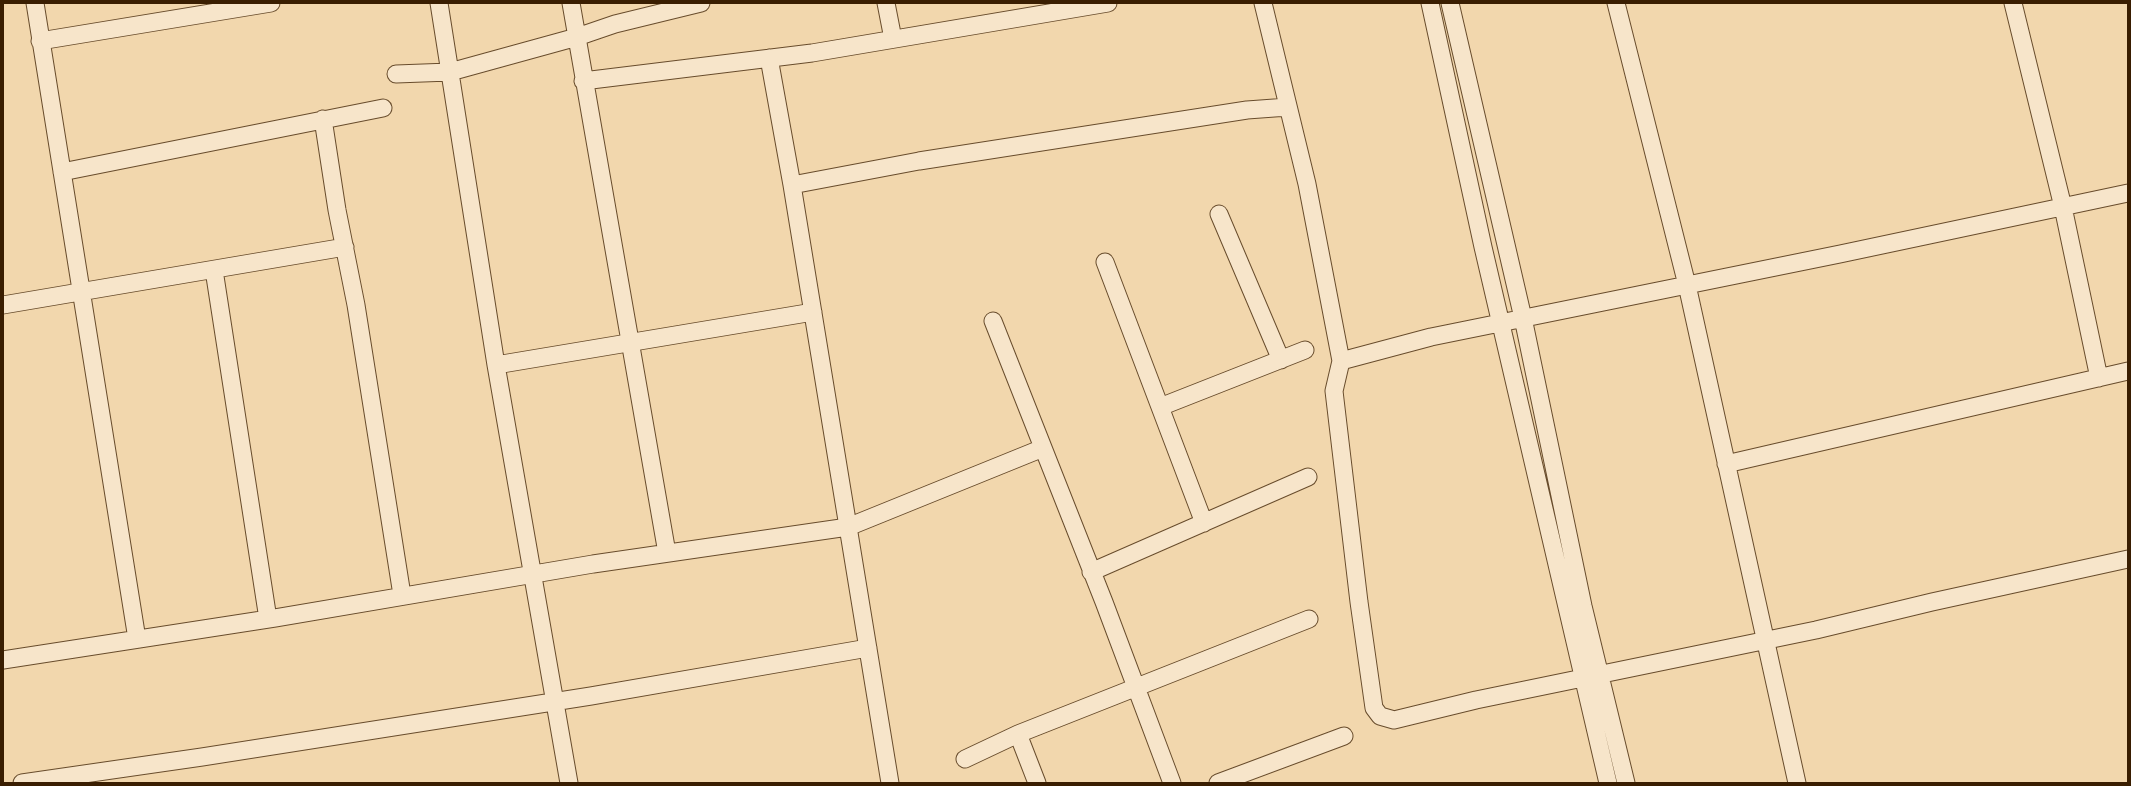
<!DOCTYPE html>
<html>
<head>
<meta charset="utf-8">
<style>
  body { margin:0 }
  #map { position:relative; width:2131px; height:786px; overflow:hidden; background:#f2d7ad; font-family:"Old Standard TT",serif }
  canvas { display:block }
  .frame { position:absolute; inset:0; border:4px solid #3a1e01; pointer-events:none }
</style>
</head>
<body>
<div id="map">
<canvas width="2131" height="786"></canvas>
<div class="frame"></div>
</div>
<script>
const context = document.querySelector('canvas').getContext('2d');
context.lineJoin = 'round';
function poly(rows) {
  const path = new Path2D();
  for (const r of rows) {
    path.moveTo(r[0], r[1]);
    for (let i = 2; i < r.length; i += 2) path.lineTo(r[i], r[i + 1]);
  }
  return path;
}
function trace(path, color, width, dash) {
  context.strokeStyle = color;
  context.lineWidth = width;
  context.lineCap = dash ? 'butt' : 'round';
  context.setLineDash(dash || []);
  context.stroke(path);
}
const minor = poly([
  [35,3,137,639],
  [439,3,496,365,569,783],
  [571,3,667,553],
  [886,3,893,39],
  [1263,3,1307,184,1341,361,1334,391,1359,602,1374,708,1380,716,1394,720,1476,700,1816,630,1932,602,2128,559],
  [1430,3,1483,247,1608,783],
  [1450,3,1523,318,1583,606,1626,783],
  [1616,3,1687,285,1797,783],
  [2013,3,2063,207,2099,378],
  [40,41,271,3],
  [769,58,792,185,890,783],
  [396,74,450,72,577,37,615,24,701,3],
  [583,81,812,53,1108,3],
  [323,119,337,210,356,305,402,595],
  [62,172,383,108],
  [792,185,919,161,1247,110,1288,107],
  [1219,214,1281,360],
  [1105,262,1204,523],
  [214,270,268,619],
  [3,305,345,247],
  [993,321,1104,602,1172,783],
  [1341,361,1431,337,1840,254,2128,193],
  [496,365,813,312],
  [1160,407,1305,350],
  [1726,464,2128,371],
  [1091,572,1308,477],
  [3,660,275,618,593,564,848,527,1043,448],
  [1018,734,1037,783],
  [965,759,1018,734,1309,619],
  [22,783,202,757,591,696,868,648],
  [1218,783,1344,736]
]);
trace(minor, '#684c2c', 19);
trace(minor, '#f7e5ca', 17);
</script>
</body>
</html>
